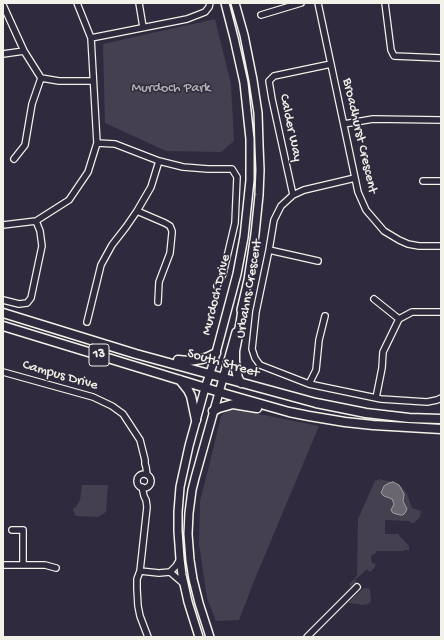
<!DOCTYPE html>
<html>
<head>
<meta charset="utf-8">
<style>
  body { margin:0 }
  #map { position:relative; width:444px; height:640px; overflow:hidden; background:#2f2a3d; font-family:"Gochi Hand",sans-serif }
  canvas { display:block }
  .frame { position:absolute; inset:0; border:4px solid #f4f1e8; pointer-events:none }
</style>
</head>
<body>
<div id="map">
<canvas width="444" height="640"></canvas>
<div class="frame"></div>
</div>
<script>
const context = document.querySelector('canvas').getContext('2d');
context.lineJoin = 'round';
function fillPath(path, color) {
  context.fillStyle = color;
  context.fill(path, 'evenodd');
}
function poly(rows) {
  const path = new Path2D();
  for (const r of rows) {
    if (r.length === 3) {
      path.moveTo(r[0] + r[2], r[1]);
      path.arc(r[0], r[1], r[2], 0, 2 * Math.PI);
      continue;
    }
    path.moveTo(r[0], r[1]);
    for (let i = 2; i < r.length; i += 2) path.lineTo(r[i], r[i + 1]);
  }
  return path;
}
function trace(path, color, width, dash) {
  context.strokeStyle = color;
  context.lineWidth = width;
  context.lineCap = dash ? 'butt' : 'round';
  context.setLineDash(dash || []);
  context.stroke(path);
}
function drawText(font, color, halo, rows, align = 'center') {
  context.font = font + ' "Gochi Hand",sans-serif';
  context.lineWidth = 3;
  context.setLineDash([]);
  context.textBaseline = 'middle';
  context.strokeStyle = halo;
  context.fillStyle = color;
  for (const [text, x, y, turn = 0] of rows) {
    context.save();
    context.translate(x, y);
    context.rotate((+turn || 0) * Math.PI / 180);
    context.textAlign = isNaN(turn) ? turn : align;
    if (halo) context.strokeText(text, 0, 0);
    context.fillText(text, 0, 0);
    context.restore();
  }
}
fillPath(poly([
  [215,19,231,84,234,141,221,152,166,151,105,123,103,44],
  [234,409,319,426,254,581,239,620,216,621,207,598,199,544,200,501,209,466,221,416,226,411],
  [379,479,396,483,402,487,407,494,412,508,421,511,420,517,414,523,412,523,409,521,385,520,385,534,398,534,409,546,409,550,404,550,404,551,376,551,376,553,372,555,371,558,372,563,376,564,375,567,370,572,367,569,355,580,357,583,352,588,349,584,357,576,358,519,374,483,375,481],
  [82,485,108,485,106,512,98,517,77,516,75,515,73,509,76,507,80,500],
  [365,588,370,589,370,590,371,601,368,604,360,605,360,604,348,603,361,590]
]), '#454050');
const water = poly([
  [393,482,399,485,404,494,403,501,407,509,405,513,403,515,400,515,393,513,391,510,394,504,392,499,384,496,381,493,384,486,389,483,393,482]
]);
fillPath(water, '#6a6670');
trace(water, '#a19ea0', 1);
const minor = poly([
  [139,3,143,27],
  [318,3,358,192,366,210,384,231,399,240,408,244,419,246,441,246],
  [385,3,391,50,394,56,441,58],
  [3,5,24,51,41,78,59,81,93,81],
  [261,15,301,3],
  [91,38,187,19,205,12,209,7,210,3],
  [3,54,24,51],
  [344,124,373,119,441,120],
  [97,143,115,144,159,161,183,167,208,169,232,169,237,177,235,223,223,274,217,286],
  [14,159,25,145,32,104,41,78],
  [355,178,304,190,293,195,281,206,274,220,269,250,256,312,252,349,255,358,260,365,309,384,381,399,427,402,437,400,441,398],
  [423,181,441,181],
  [293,195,272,99,269,81,274,76,331,64],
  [137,211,165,223,170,226,172,231,172,233,170,253,159,282,158,302],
  [3,225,36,221,69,200,88,172,97,143,91,38,77,3],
  [269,250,318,261],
  [374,299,399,319],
  [3,300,19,304,27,303,31,298,42,246,40,231,36,221],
  [87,322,101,265,112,245,126,227,137,211,151,187,159,161],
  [3,372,93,397,112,406,123,414,140,440,145,460,145,464,146,467,147,475],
  [309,384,316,370,319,340,325,316],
  [376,398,382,368,383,352,399,319,412,312,441,312],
  [144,481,7],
  [142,487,144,496,146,500,147,507,140,571,137,579,137,589,138,606,140,616,148,637],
  [12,530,23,530,23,565],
  [3,565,45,565,56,568],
  [140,571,159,573,170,572,176,566,180,559],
  [170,572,184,584],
  [307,637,357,587]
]);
const major = poly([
  [235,3,244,35,253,80,258,113,259,145,260,170,259,195,255,234,248,280,241,310],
  [199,637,188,602,182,575,180,559,178,531,178,512,180,487,189,446,205,388,213,364,237,274,244,237,250,180,250,139,244,83,234,38,225,3],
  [210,637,199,603,193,579,190,560,188,534,189,513,192,490,195,478,236,332]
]);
const highway = poly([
  [3,313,136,354,316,403,366,413,409,418,441,419],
  [3,326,229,395,289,412,309,416,345,422,373,425,441,429],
  [178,360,189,361,202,359,208,357,216,353],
  [180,380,188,390,191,396,196,420],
  [241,383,238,378,236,370,235,361,235,351,241,320,243,306],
  [213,411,219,408,233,404,257,408]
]);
trace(minor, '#f4f1e8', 8);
trace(major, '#f4f1e8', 10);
trace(highway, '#f4f1e8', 11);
trace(minor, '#2f2a3d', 5.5);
trace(major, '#2f2a3d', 7);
trace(highway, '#2f2a3d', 8);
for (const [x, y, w] of [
  [99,355,20]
]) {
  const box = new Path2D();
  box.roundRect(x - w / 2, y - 11, w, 22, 3);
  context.fillStyle = '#2f2a3d';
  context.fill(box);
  trace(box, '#f4f1e8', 1);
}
drawText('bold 13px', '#f4f1e8', null, [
  ["13",99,355]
]);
drawText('14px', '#b7b3b3', '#2f2a3d', [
  ["Murdoch Park",171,89]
]);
drawText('14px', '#f4f1e8', '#2f2a3d', [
  ["Calder Way",290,128,78],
  ["Broadhurst Crescent",359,136,77],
  ["Urbahns Crescent",250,289,-80],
  ["Murdoch Drive",217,295,-76],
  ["South Street",223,364,16],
  ["Campus Drive",60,376,16]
]);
</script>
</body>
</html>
